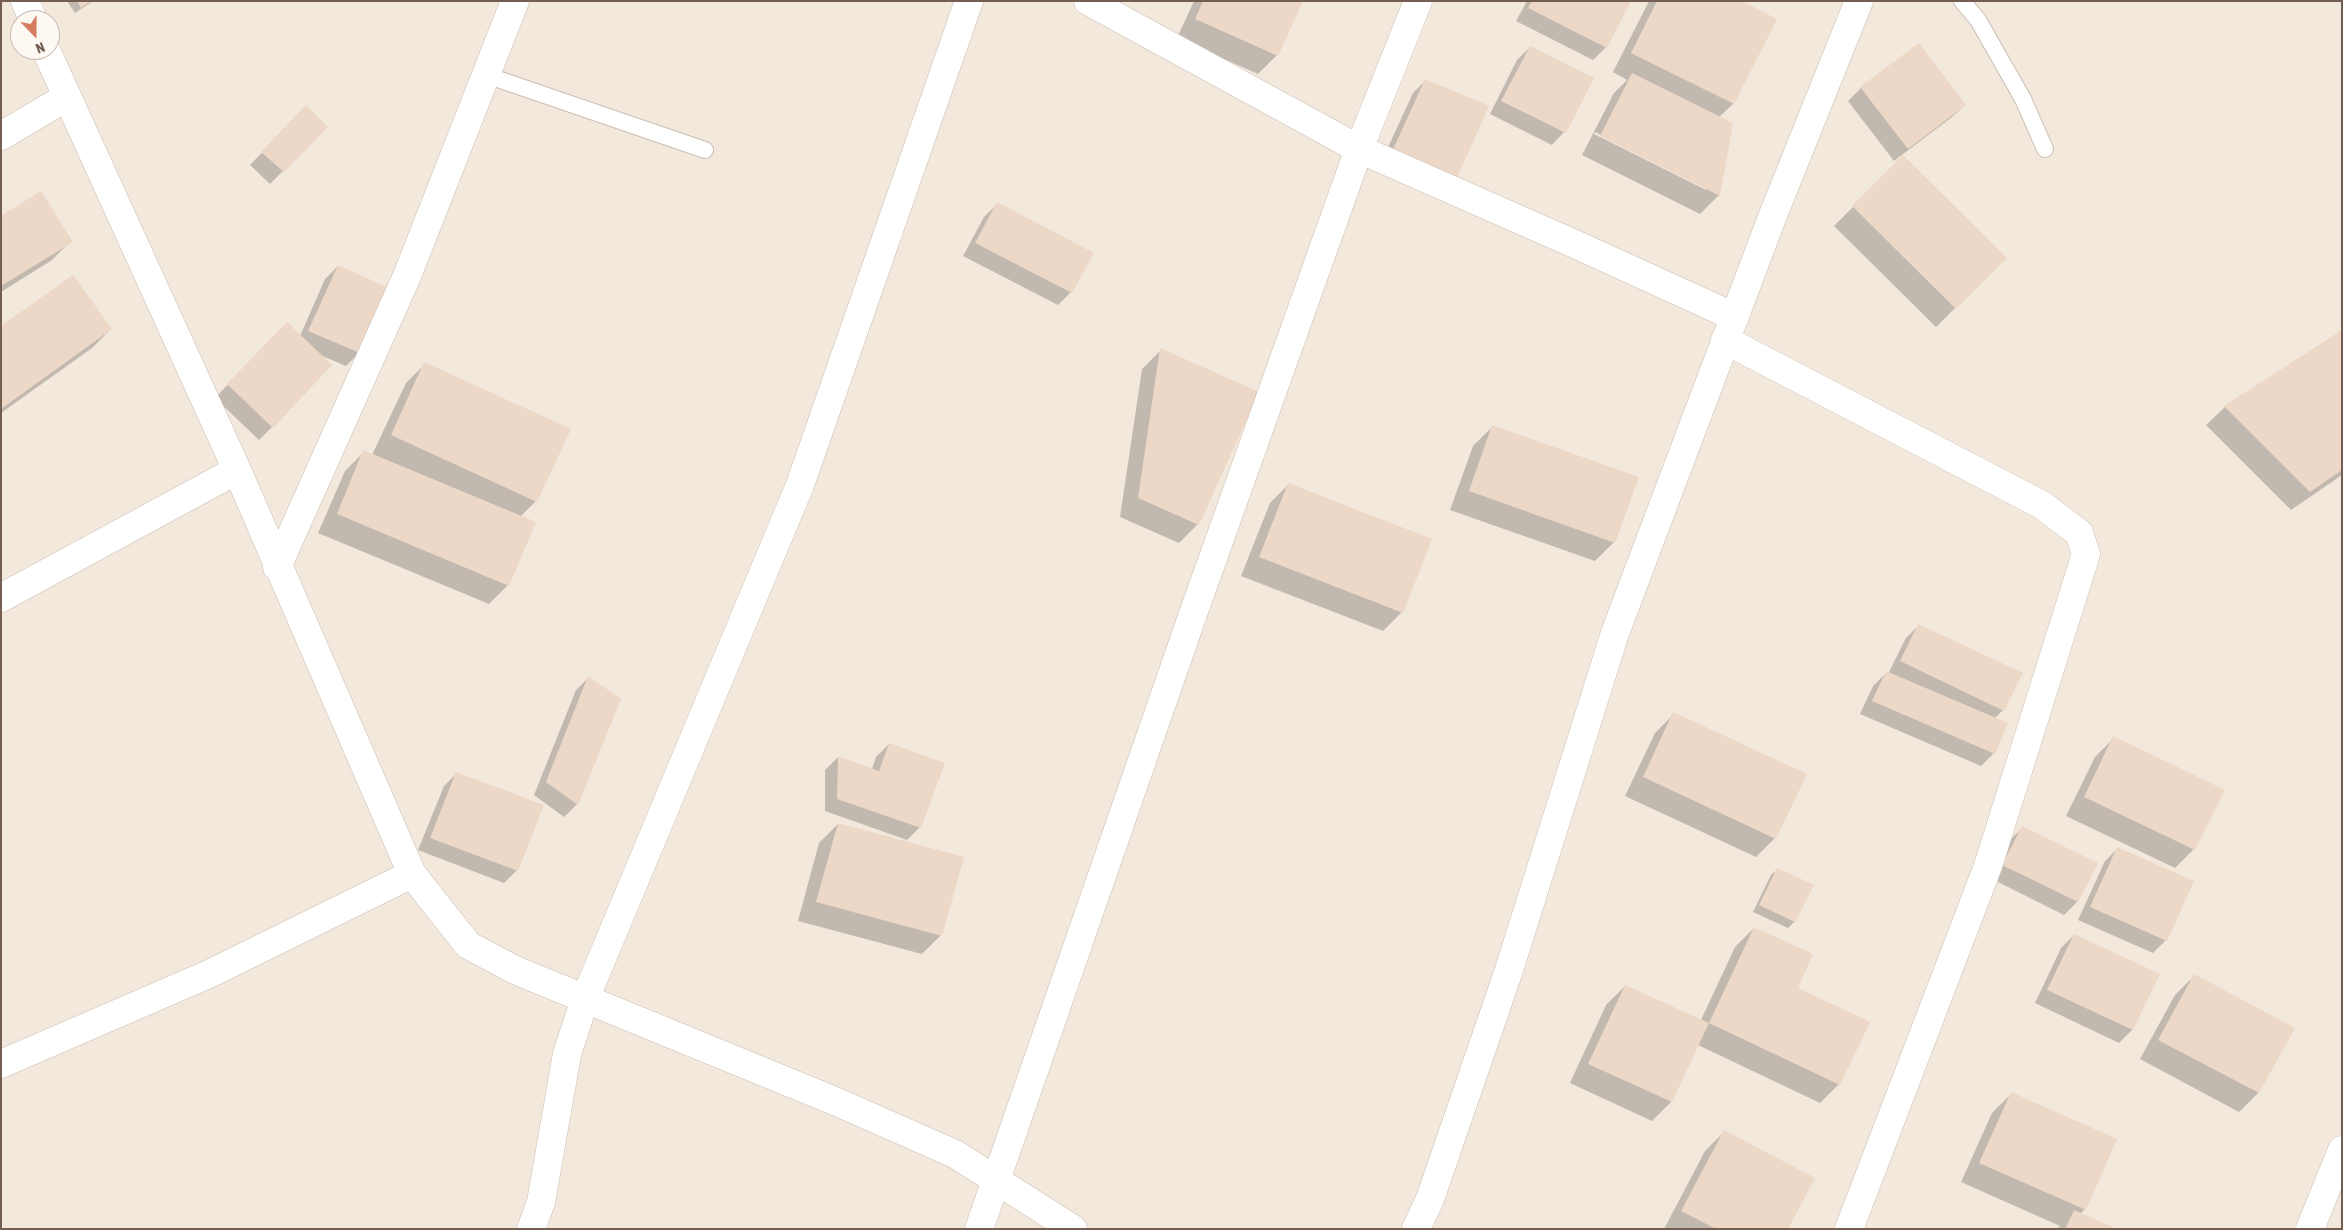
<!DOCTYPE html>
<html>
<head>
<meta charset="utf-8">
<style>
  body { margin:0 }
  #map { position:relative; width:2343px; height:1230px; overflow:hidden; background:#fbf5ec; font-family:"Asap Condensed",sans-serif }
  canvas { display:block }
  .frame { position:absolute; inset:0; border:2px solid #745e51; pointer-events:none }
  .north { position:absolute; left:10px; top:10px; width:50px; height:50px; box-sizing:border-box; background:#fdf9f2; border:1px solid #c6bbb2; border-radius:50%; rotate:158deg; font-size:14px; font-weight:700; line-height:20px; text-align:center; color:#745e51 }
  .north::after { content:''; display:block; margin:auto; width:18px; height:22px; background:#d57d60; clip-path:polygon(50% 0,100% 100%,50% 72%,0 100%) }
</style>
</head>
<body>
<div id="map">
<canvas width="2343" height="1230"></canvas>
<div class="frame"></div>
<div class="north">N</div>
</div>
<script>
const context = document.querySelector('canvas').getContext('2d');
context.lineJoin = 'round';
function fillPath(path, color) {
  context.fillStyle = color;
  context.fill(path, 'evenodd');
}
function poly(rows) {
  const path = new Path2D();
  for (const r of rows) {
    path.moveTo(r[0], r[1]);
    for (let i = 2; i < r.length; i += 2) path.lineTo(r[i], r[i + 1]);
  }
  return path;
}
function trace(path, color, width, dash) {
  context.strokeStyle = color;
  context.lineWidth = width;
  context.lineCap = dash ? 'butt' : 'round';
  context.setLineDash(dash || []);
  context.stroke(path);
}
fillPath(poly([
  [1,1,2342,1,2342,1229,1,1229],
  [20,20,50,20,50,50,20,50]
]), '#f2e8db');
fillPath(poly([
  [67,1,93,1,75,13],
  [1194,1,1302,1,1277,55,1258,74,1177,38],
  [1527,1,1629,1,1606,47,1593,60,1516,21],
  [1649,1,1739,1,1776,20,1733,104,1719,117,1719,195,1700,214,1582,155,1614,93,1627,80,1613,72],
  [1595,132,1706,187,1706,190,1594,134],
  [1530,47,1564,132,1552,145,1490,114,1517,60],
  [1426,80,1454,181,1379,167,1413,93],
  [1861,88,1965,105,1952,117,1894,161,1848,101],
  [306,107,326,127,270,184,250,165],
  [1903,157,2005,258,1936,327,1834,226],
  [997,204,1071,292,1058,305,963,256,984,217],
  [1,217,71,241,52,260,1,292],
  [338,266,359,353,346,366,320,355,272,427,259,440,215,398,274,336,300,336,325,279],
  [1,327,111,329,92,348,1,413],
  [2342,332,2342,475,2291,510,2206,425,2225,407],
  [1161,350,1198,524,1179,543,1120,517,1142,369],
  [425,364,536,501,520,517,508,585,489,604,318,533,345,471,364,452,372,455,406,383],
  [1492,427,1614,542,1595,561,1450,510,1473,446],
  [1289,484,1402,612,1383,631,1241,576,1270,503],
  [1919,625,2003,710,1994,719,1994,753,1981,766,1860,714,1873,686,1886,673,1888,674,1906,638],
  [588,678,619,700,577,804,564,817,534,795,576,690],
  [1674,714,1775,838,1756,857,1625,796,1655,733],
  [2114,738,2194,849,2175,868,2066,816,2095,757],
  [889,744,920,827,907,840,825,811,825,770,838,757,872,769,876,757],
  [457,773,517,870,504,883,418,850,444,786],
  [838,824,941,935,922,954,798,921,819,843],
  [2023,827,2096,864,2077,902,2064,915,1990,878,2010,840],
  [2118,848,2166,940,2153,953,2078,920,2105,861],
  [1778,869,1812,885,1794,922,1788,928,1753,912,1771,875],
  [1754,928,1796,988,1839,1084,1820,1103,1698,1045,1671,1102,1652,1121,1570,1083,1606,1005,1625,986,1701,1020,1735,947],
  [2074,935,2158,974,2132,1030,2119,1043,2035,1003,2061,948],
  [2194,976,2293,1028,2258,1093,2239,1112,2140,1059,2175,995],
  [2011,1094,2085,1209,2080,1214,2113,1229,2057,1229,2060,1226,1961,1182,1992,1113],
  [1724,1132,1787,1229,1664,1229,1705,1151]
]), '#0003');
fillPath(poly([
  [77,1,91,1,81,8],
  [1203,1,1303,1,1278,56,1195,19],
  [1532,1,1631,1,1607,48,1528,8],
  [1657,1,1742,1,1777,19,1734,104,1631,53],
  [1919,43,1966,105,1908,149,1860,87],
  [1530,46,1594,78,1566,133,1501,101],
  [1632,73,1733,123,1720,196,1600,136],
  [1425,79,1489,106,1455,182,1391,154],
  [306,105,328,127,284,172,261,152],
  [1903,155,2007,258,1956,309,1852,206],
  [41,191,73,242,1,286,1,216],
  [997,202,1094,253,1072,293,975,243],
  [338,265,389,288,360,353,308,331],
  [73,275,112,329,1,409,1,326],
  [287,322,332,365,273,428,227,384],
  [2342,330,2342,470,2310,492,2224,406],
  [1160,348,1259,392,1199,525,1138,498],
  [424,362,571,429,537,502,391,435],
  [1492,425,1639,477,1615,543,1469,491],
  [363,450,536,522,509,586,337,514],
  [1288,483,1432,539,1403,613,1259,557],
  [1918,624,2023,673,2004,711,1900,661],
  [1886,671,2008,723,1995,754,1872,701],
  [588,676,621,699,578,805,546,782],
  [1673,712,1807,774,1776,839,1643,777],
  [2113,736,2225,790,2195,850,2084,797],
  [889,743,945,763,921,828,837,799,838,756,879,771],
  [456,772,544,805,518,871,430,838],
  [838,823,964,857,942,936,816,902],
  [2022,826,2098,863,2078,902,2002,865],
  [2117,847,2194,881,2167,941,2090,907],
  [1777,868,1814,885,1795,922,1759,905],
  [1754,927,1813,954,1798,988,1870,1022,1840,1085,1709,1023],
  [2074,934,2160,974,2133,1030,2047,990],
  [2194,974,2295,1028,2259,1093,2158,1040],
  [1625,985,1709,1023,1672,1102,1588,1064],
  [2011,1092,2117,1139,2086,1210,1979,1163],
  [1724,1130,1815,1178,1788,1229,1716,1229,1681,1211],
  [2074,1210,2117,1229,2065,1229]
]), '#edd7c7');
const service = poly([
  [1962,1,1978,20,2023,99,2045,149],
  [486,75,705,150]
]);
const minor = poly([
  [25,1,33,20],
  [1088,1,1359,149,1577,245,1735,317],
  [46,50,237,470,412,874,468,945,515,970,837,1102,955,1154,1073,1229],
  [1,136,67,97],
  [1725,340,2042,505,2079,533,2086,554,1988,866,1849,1229],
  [277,567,407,276,515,1],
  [1,598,237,470],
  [1,1064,209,974,412,874],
  [531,1229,541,1202,567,1054,585,999,800,485,969,1],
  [979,1229,1193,614,1359,149,1418,1],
  [1416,1229,1430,1199,1509,970,1615,633,1773,215,1859,1],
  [2310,1229,2342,1150]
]);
trace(service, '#ccbeb3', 18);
trace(minor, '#ccbeb3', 29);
trace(service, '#fff', 16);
trace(minor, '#fff', 28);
</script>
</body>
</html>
